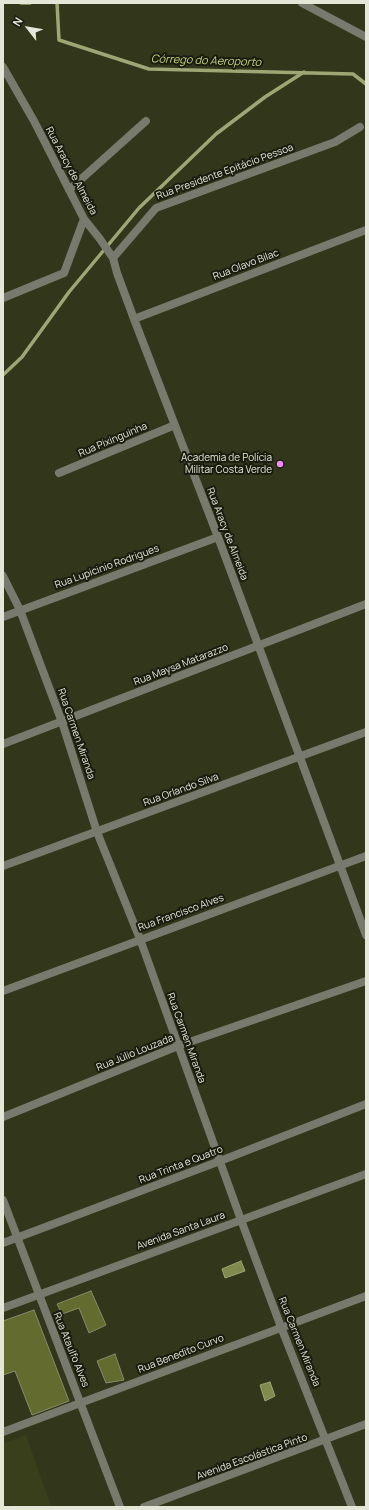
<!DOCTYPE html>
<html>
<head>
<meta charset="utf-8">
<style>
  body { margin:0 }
  #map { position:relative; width:369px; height:1510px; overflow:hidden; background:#32361a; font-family:Manrope,sans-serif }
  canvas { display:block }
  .frame { position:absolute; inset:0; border:4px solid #e4e7d7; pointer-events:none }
  .north { position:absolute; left:8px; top:8px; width:40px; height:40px; -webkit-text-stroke:3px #1a1c10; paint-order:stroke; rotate:301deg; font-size:11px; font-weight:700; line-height:16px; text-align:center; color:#e4e7d7 }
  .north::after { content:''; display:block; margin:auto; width:14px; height:18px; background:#e4e7d7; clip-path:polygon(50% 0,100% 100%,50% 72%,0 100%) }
</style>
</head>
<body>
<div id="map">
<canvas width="369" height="1510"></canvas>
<div class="frame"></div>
<div class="north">N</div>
</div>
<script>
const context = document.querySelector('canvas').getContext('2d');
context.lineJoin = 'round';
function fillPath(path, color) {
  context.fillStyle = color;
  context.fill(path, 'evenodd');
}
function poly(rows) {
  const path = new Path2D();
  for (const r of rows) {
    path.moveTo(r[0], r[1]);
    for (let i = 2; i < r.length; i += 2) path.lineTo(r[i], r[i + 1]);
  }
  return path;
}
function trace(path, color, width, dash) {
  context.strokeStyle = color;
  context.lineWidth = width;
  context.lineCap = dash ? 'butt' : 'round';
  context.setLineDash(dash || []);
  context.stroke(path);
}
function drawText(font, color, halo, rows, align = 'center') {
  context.font = font + ' Manrope,sans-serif';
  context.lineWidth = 4;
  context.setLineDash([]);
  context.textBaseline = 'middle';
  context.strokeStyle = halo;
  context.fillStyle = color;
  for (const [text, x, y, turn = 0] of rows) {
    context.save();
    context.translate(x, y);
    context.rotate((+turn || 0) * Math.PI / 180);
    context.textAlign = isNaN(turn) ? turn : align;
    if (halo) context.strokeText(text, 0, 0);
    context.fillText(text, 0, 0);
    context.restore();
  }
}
fillPath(poly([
  [26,1435,44,1486,51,1507,22,1507,3,1504,3,1444]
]), '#393f1b');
const water = poly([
  [241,1261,245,1271,225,1278,222,1269,241,1261],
  [270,1382,275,1396,265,1401,260,1385,270,1382]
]);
fillPath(water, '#808a4c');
trace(water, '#9ea676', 1);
trace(poly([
  [21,3,30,3],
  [57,3,59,40,149,69,353,74,366,84],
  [3,375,22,357,69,292,139,208,216,134,265,97,304,72]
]), '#9ea676', 3.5);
const building = poly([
  [91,1291,106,1325,89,1333,79,1308,62,1314,57,1304,91,1291],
  [34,1310,69,1401,32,1415,15,1371,3,1375,3,1321,34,1310],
  [115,1354,124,1380,106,1383,97,1361,115,1354]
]);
fillPath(building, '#636c2e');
trace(building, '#868c6d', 1);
trace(poly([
  [302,3,366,37],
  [3,67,34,121,84,219,100,239,113,258,117,273,134,319,218,537,366,935],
  [69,190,146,121],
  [113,258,156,208,335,142,360,127],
  [3,298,64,273,84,219],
  [134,319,366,230],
  [59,473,175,425],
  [3,576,20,610,62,722,97,832,140,939,241,1220,281,1327,352,1507],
  [3,617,218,537],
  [3,744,366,604],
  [3,866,366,732],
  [3,991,366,856],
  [3,1117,178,1046,366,981],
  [3,1200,120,1507],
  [3,1432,366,1296],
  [144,1507,366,1424]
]), '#777a6d', 8);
trace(poly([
  [3,1243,220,1161,366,1104],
  [3,1308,366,1174]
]), '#777a6d', 8);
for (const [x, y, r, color] of [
  [280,464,4,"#f18af4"]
]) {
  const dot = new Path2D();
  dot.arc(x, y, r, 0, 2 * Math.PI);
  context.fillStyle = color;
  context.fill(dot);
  trace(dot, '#1a1c10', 1.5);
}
drawText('10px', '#e4e7d7', '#1a1c10', [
  ["Rua Aracy de Almeida",71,171,62],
  ["Rua Presidente Epitácio Pessoa",225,172,-20],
  ["Rua Olavo Bilac",246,265,-21],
  ["Rua Pixinguinha",113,440,-23],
  ["Rua Aracy de Almeida",227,534,69],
  ["Rua Lupicinio Rodrigues",107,567,-20],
  ["Rua Maysa Matarazzo",181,665,-21],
  ["Rua Carmen Miranda",76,734,71],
  ["Rua Orlando Silva",181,790,-20],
  ["Rua Francisco Alves",181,913,-20],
  ["Rua Carmen Miranda",186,1038,70],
  ["Rua Júlio Louzada",135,1053,-22],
  ["Rua Trinta e Quatro",181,1165,-21],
  ["Avenida Santa Laura",181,1231,-20],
  ["Rua Carmen Miranda",299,1342,68],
  ["Rua Ataulfo Alves",71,1350,68],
  ["Rua Benedito Curvo",181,1354,-21],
  ["Avenida Escolástica Pinto",252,1457,-20]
]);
drawText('10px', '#e4e7d7', '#1a1c10', [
  ["Academia de Polícia",272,458],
  ["Militar Costa Verde",272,470]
], 'right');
drawText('italic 11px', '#cad87e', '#1a1c10', [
  ["Córrego do Aeroporto",206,61,2]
]);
</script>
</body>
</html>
